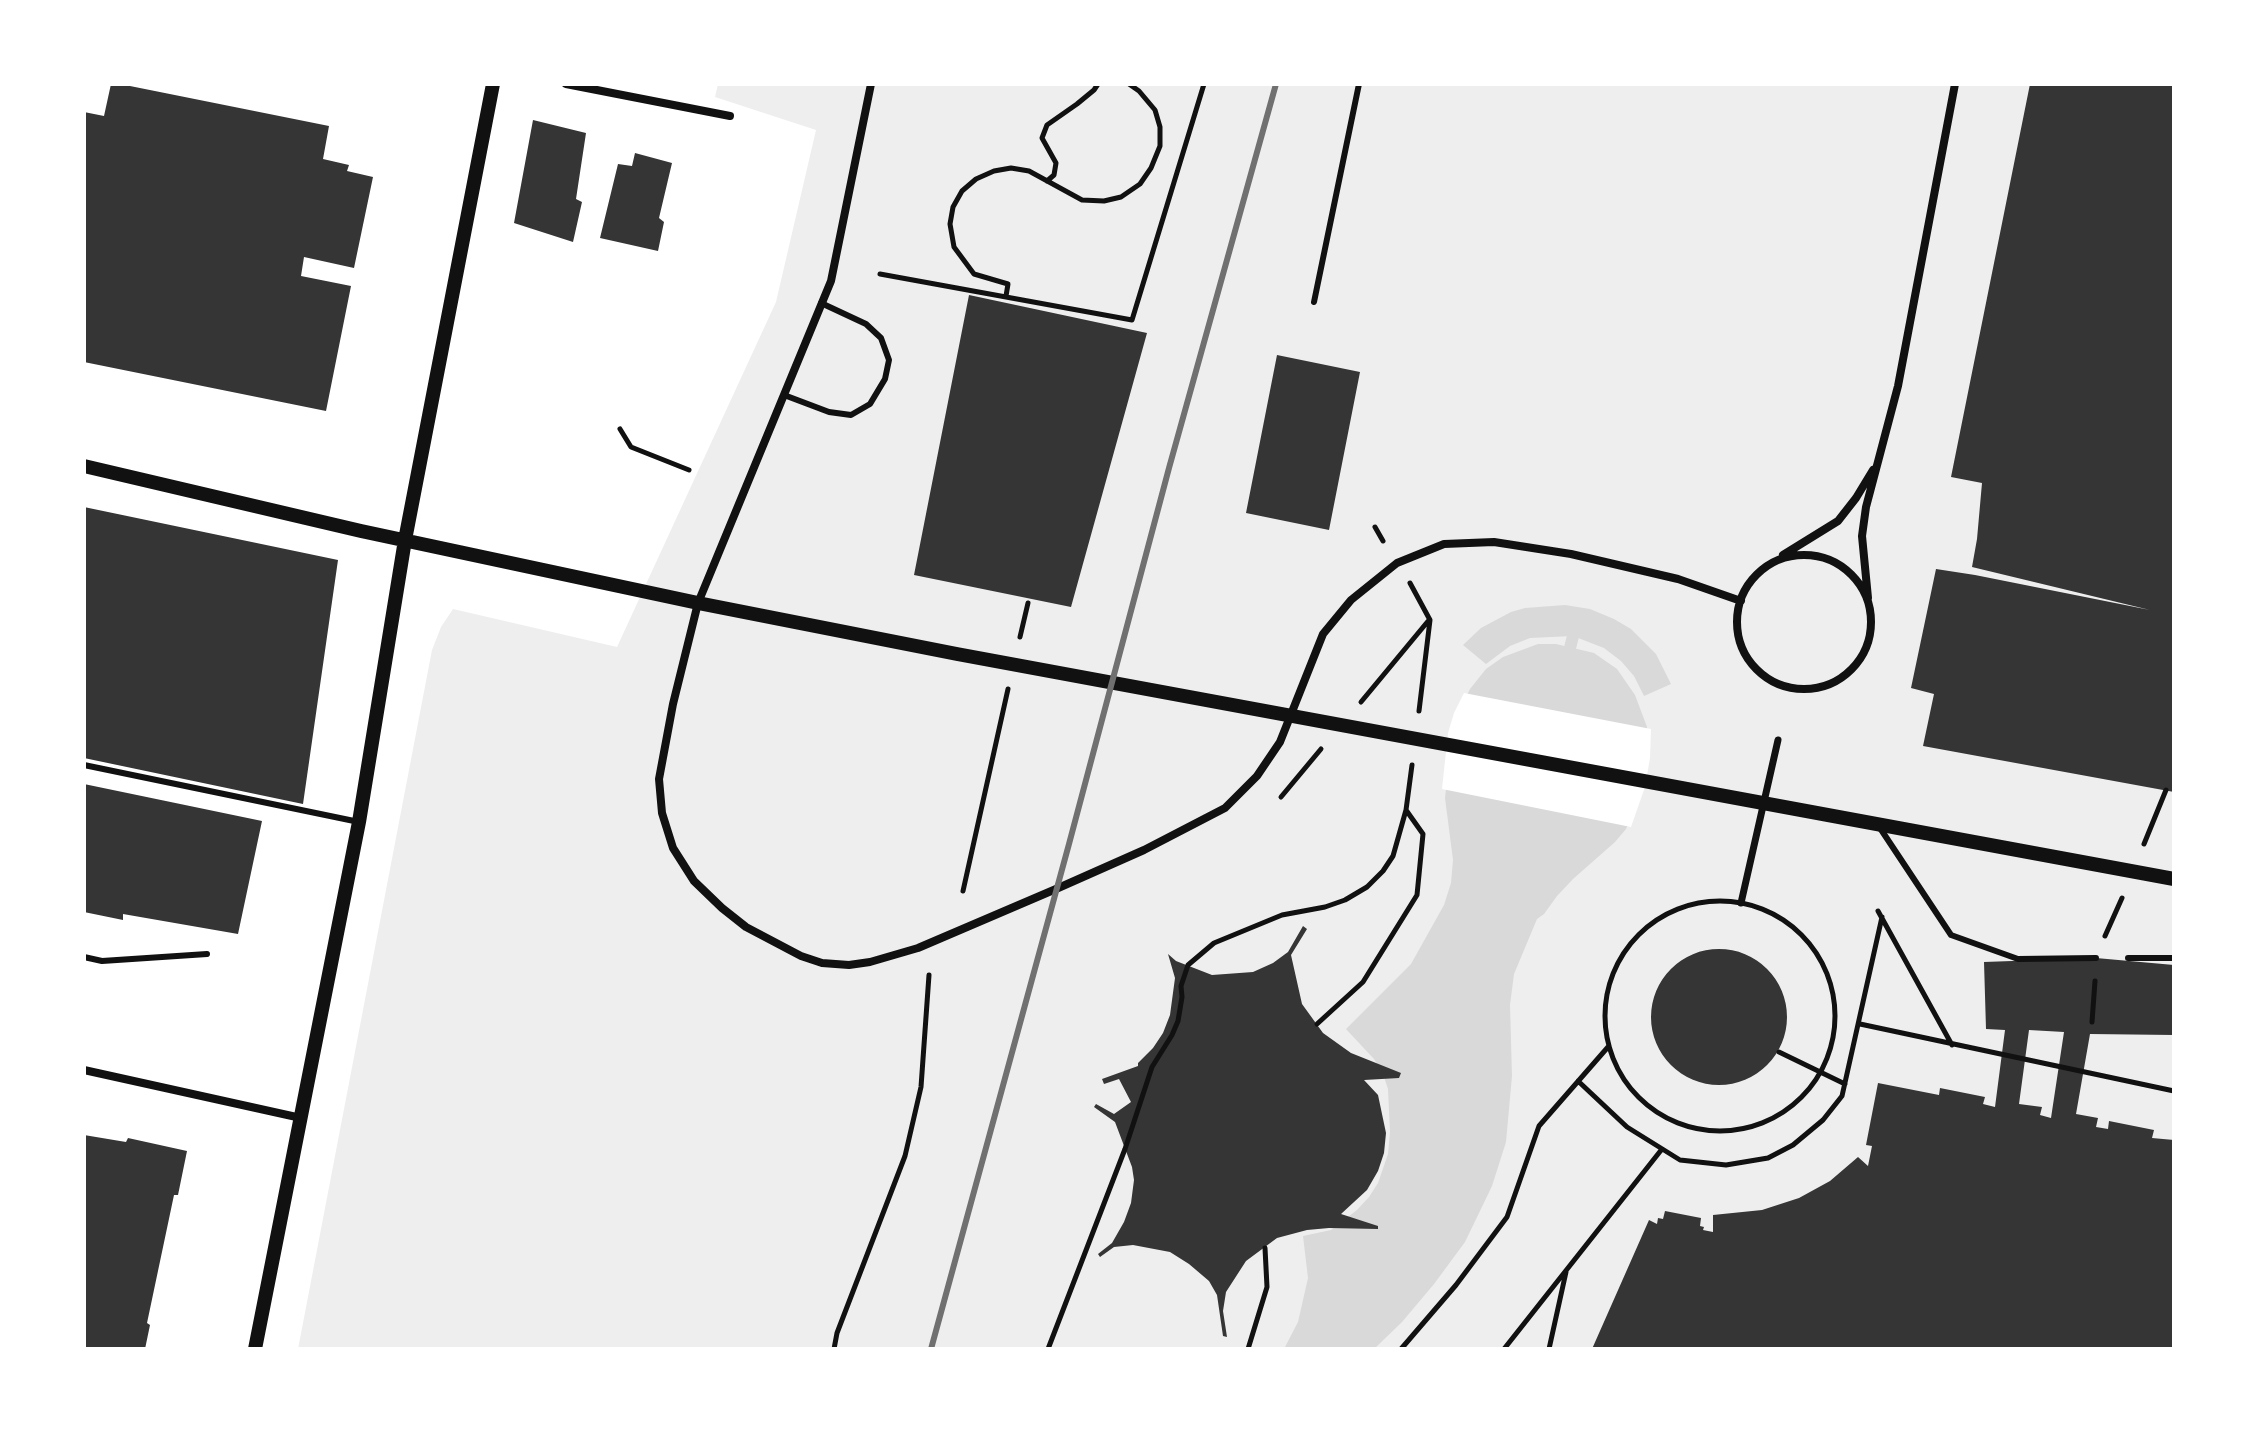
<!DOCTYPE html>
<html>
<head>
<meta charset="utf-8">
<style>
  body { margin:0 }
  #map { position:relative; width:2258px; height:1433px; overflow:hidden; background:#fff; font-family:Literata,serif }
  canvas { display:block }
  .frame { position:absolute; inset:0; border:86px solid #fff; pointer-events:none }
</style>
</head>
<body>
<div id="map">
<canvas width="2258" height="1433"></canvas>
<div class="frame"></div>
</div>
<script>
const context = document.querySelector('canvas').getContext('2d');
context.lineJoin = 'round';
function fillPath(path, color) {
  context.fillStyle = color;
  context.fill(path, 'evenodd');
}
function poly(rows) {
  const path = new Path2D();
  for (const r of rows) {
    if (r.length === 3) {
      path.moveTo(r[0] + r[2], r[1]);
      path.arc(r[0], r[1], r[2], 0, 2 * Math.PI);
      continue;
    }
    path.moveTo(r[0], r[1]);
    for (let i = 2; i < r.length; i += 2) path.lineTo(r[i], r[i + 1]);
  }
  return path;
}
function trace(path, color, width, dash) {
  context.strokeStyle = color;
  context.lineWidth = width;
  context.lineCap = dash ? 'butt' : 'round';
  context.setLineDash(dash || []);
  context.stroke(path);
}
fillPath(poly([
  [718,84,2174,84,2174,1349,298,1349,432,650,441,627,453,609,617,647,776,302,816,130,715,97]
]), '#eee');
fillPath(poly([
  [1565,605,1590,609,1614,619,1631,629,1656,654,1671,684,1644,696,1634,676,1621,661,1604,648,1573,636,1530,638,1510,646,1486,664,1463,645,1481,628,1511,612,1525,608],
  [1538,644,1556,644,1594,653,1617,669,1635,695,1647,727,1647,742,1639,797,1626,829,1615,842,1573,879,1557,896,1544,914,1537,919,1514,974,1510,1005,1512,1076,1506,1142,1492,1186,1465,1242,1434,1284,1402,1322,1374,1349,1284,1349,1298,1322,1308,1278,1303,1236,1331,1230,1357,1210,1369,1197,1378,1183,1388,1154,1390,1132,1388,1089,1383,1074,1374,1059,1346,1029,1411,964,1444,905,1451,883,1453,860,1445,798,1452,734,1458,714,1470,689,1486,669,1503,657]
]), '#d9d9d9');
fillPath(poly([
  [1464,693,1651,729,1650,758,1645,787,1631,827,1442,789,1448,733,1454,713]
]), '#fff');
trace(poly([
  [1567,660,1573,636]
]), '#d9d9d9', 12);
fillPath(poly([
  [111,84,120,84,329,126,323,159,349,165,347,171,373,177,354,268,304,257,301,276,351,286,326,411,84,362,84,112,104,116],
  [2030,84,2174,84,2174,792,1923,746,1934,694,1911,688,1936,569,1975,575,2150,610,1972,567,1977,539,1982,483,1951,477],
  [533,120,586,133,576,199,582,202,573,242,514,223],
  [635,153,672,163,659,218,664,222,658,251,600,238,618,164,632,166],
  [969,295,1147,333,1071,607,914,575],
  [1277,355,1360,372,1329,530,1246,513],
  [84,507,338,560,303,804,84,758],
  [84,784,262,821,238,934,123,914,123,920,84,912],
  [1303,926,1307,929,1291,955,1302,1004,1323,1033,1351,1053,1401,1073,1399,1078,1364,1080,1378,1095,1386,1133,1384,1153,1378,1171,1367,1190,1341,1214,1378,1226,1378,1229,1329,1228,1307,1230,1277,1238,1246,1261,1226,1292,1223,1311,1227,1337,1223,1336,1217,1295,1209,1281,1189,1264,1170,1252,1133,1245,1114,1247,1100,1257,1098,1254,1112,1243,1124,1222,1131,1203,1134,1180,1132,1167,1115,1122,1094,1107,1096,1104,1114,1114,1131,1102,1119,1079,1104,1084,1102,1079,1138,1066,1138,1063,1153,1048,1163,1033,1170,1015,1175,978,1168,954,1176,961,1212,975,1253,972,1273,963,1288,952],
  [1719,1017,68],
  [2096,958,2174,965,2174,1035,2090,1034,2076,1114,2098,1118,2096,1127,2108,1129,2109,1121,2154,1130,2152,1138,2174,1140,2174,1349,1592,1349,1649,1220,1657,1224,1658,1218,1663,1219,1665,1211,1701,1218,1700,1226,1704,1227,1703,1230,1713,1232,1713,1215,1762,1210,1799,1198,1830,1181,1858,1157,1868,1166,1872,1146,1866,1145,1878,1083,1939,1095,1940,1088,1985,1097,1983,1104,1995,1107,2005,1030,1986,1029,1984,962],
  [2029,1030,2064,1032,2051,1118,2040,1115,2042,1107,2019,1104],
  [84,1135,126,1142,128,1138,187,1151,178,1195,174,1195,147,1323,150,1325,145,1349,84,1349]
]), '#353535');
trace(poly([
  [1047,181,1054,175,1056,163,1042,138,1047,125,1077,104,1094,90,1098,84],
  [880,274,1132,320,1204,84],
  [1006,296,1008,284,974,274,954,247,950,224,953,207,962,191,976,179,994,171,1011,168,1029,171,1082,200,1104,201,1121,197,1140,184,1151,168,1160,146,1160,127,1155,110,1139,91,1129,84],
  [620,429,631,447,689,470],
  [1375,527,1383,541],
  [1410,583,1430,620,1419,711],
  [1020,637,1028,603],
  [1361,702,1429,620],
  [1281,797,1321,749],
  [2144,844,2166,790],
  [963,891,1008,689],
  [1720,1016,115],
  [1878,911,1952,1045],
  [2105,936,2122,898],
  [2092,1022,2095,981],
  [1317,1024,1363,982,1417,895,1423,834,1406,810,1412,765],
  [1860,1024,2174,1091],
  [1779,1052,1845,1084],
  [1578,1081,1627,1127,1680,1160,1726,1165,1768,1158,1793,1145,1823,1120,1842,1096,1882,917],
  [834,1349,837,1333,905,1156,921,1087,929,975],
  [1048,1349,1125,1149,1152,1067,1172,1035,1178,1021,1182,997,1181,986,1188,965,1214,943,1282,915,1325,907,1345,900,1367,887,1383,871,1393,856,1406,810],
  [1248,1349,1267,1287,1265,1248],
  [1401,1349,1456,1285,1507,1217,1539,1126,1608,1047],
  [1504,1349,1662,1149],
  [1549,1349,1566,1272]
]), '#111', 5);
trace(poly([
  [1314,302,1359,84],
  [784,395,829,412,851,415,870,404,885,379,889,360,881,338,866,324,821,303],
  [84,765,359,822],
  [1880,828,1951,935,2018,959,2096,958],
  [84,957,102,961,207,954],
  [2128,958,2174,958]
]), '#111', 6);
trace(poly([
  [1741,903,1778,740]
]), '#111', 7);
trace(poly([
  [566,84,730,116],
  [871,84,831,281,698,603,673,704,659,779,662,813,673,848,694,881,722,908,746,927,801,956,822,963,849,965,870,962,918,948,1056,889,1144,850,1225,808,1257,776,1280,742,1323,634,1351,600,1397,563,1444,544,1494,542,1571,554,1678,579,1741,601],
  [1804,622,67],
  [1783,555,1838,521,1856,498,1873,470],
  [1868,598,1862,536,1866,507,1898,386,1955,84],
  [84,1070,301,1118]
]), '#111', 8);
trace(poly([
  [84,466,361,531,698,603,957,654,2174,879],
  [255,1349,359,822,405,540,493,84]
]), '#111', 14);
trace(poly([
  [931,1349,1069,844,1169,468,1276,84]
]), '#707070', 6);
</script>
</body>
</html>
